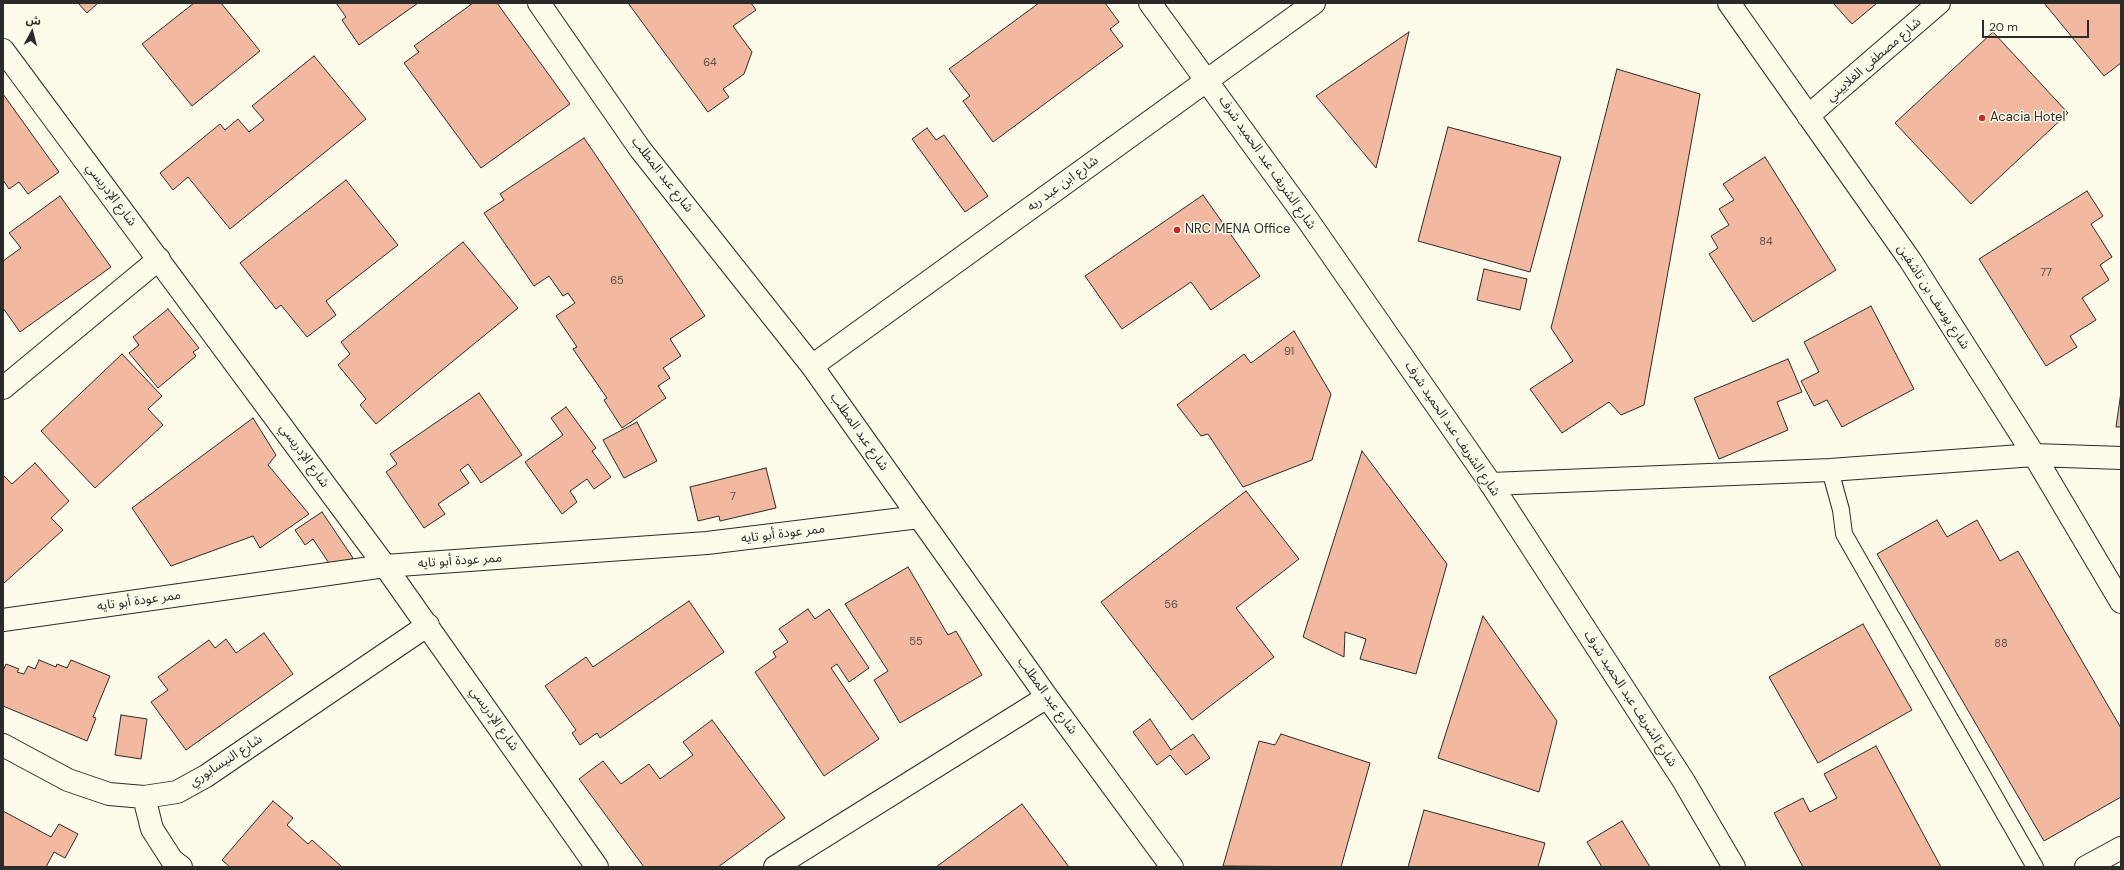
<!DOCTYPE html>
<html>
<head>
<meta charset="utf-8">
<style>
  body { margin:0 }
  #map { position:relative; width:2124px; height:870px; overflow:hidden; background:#fdfbea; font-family:"DM Sans","Noto Sans Arabic",sans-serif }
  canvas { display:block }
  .frame { position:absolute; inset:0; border:4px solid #2b2b2b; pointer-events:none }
  .north { position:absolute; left:12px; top:12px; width:40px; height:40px; -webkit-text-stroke:3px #fdfbea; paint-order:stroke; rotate:7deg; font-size:11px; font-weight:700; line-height:16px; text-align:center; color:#2b2b2b }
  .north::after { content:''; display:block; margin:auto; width:14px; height:18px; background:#2b2b2b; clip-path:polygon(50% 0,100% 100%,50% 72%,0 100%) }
  .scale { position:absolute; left:1982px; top:20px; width:107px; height:18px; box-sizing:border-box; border:2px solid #2b2b2b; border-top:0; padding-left:5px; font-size:12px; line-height:14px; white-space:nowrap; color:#2b2b2b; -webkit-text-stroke:3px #fdfbea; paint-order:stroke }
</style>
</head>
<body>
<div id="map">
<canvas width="2124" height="870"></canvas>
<div class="frame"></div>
<div class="north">ش</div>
<div class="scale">20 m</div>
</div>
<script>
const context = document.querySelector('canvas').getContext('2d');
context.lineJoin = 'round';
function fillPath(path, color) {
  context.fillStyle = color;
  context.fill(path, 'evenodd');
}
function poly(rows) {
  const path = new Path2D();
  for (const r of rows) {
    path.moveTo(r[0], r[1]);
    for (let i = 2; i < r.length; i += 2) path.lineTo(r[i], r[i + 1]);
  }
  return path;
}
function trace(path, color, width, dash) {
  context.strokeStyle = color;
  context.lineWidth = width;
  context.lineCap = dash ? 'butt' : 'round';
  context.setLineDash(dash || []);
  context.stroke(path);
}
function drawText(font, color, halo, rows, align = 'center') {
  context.font = font + ' "DM Sans","Noto Sans Arabic",sans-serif';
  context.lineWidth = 3;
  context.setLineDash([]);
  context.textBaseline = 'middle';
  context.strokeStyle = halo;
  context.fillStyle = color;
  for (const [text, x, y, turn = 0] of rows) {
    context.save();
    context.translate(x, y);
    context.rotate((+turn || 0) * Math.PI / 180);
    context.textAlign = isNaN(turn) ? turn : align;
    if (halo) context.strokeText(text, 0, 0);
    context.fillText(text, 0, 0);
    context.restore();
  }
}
const building = poly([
  [78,3,98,3,87,13,78,3],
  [194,3,221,3,260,51,192,106,142,44,194,3],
  [336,3,418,3,359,45,342,20,346,17,336,3],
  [473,3,497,3,570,104,481,168,404,63,419,52,414,46,473,3],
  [628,3,751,3,756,10,733,26,752,52,744,74,723,89,729,97,708,112,628,3],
  [1039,3,1105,3,1119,22,1110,29,1123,46,993,142,963,101,970,96,949,69,1039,3],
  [1833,3,1877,3,1852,24,1833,3],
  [2044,3,2121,3,2121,63,2104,76,2044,3],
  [1409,32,1376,168,1316,96,1409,32],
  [1993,32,2068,113,1971,204,1895,123,1993,32],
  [314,56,366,119,230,229,188,177,173,190,160,173,220,124,225,130,238,119,249,132,264,120,252,106,314,56],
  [1617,69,1700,94,1644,405,1621,415,1609,402,1562,433,1530,389,1573,361,1551,328,1617,69],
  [3,94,59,172,28,194,19,182,9,189,3,180,3,94],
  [1448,127,1561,157,1530,272,1418,241,1448,127],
  [927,128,936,140,944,135,988,196,965,212,912,139,927,128],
  [584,138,705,316,670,339,681,356,663,368,670,378,658,386,666,398,622,428,604,400,607,398,573,349,577,347,556,316,575,303,568,293,563,296,549,276,534,286,484,213,504,200,500,194,584,138],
  [1765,157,1836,270,1753,322,1709,254,1718,248,1711,236,1729,225,1719,209,1734,200,1723,184,1765,157],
  [346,180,398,245,326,301,336,315,307,337,281,305,276,309,240,263,346,180],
  [2087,191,2103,216,2091,224,2112,257,2100,265,2109,280,2082,298,2096,320,2070,336,2077,347,2046,366,1979,259,2087,191],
  [1203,195,1260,276,1211,310,1191,282,1122,329,1085,276,1203,195],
  [60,196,111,267,20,332,3,308,3,261,21,248,9,233,60,196],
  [463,242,518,308,376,424,360,405,366,399,338,365,350,354,341,342,463,242],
  [1484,269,1527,279,1520,310,1477,300,1484,269],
  [1871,306,1914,389,1842,427,1827,400,1814,406,1801,381,1819,372,1804,342,1871,306],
  [168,309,199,348,193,352,196,356,158,388,129,353,139,345,133,337,168,309],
  [1294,331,1331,394,1312,460,1243,487,1208,434,1201,436,1177,405,1244,354,1251,363,1294,331],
  [122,354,162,396,148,409,163,425,95,488,41,431,122,354],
  [1788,359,1802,392,1777,402,1788,430,1719,459,1694,398,1788,359],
  [2121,392,2121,427,2116,427,2121,392],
  [479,393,522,455,481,483,468,464,460,470,469,483,438,504,445,514,424,528,386,472,397,464,390,454,479,393],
  [566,407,596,448,592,451,611,477,594,489,587,479,570,491,577,502,562,514,525,462,563,435,551,418,566,407],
  [253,418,276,455,268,465,309,514,260,548,253,536,171,566,132,508,253,418],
  [637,422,657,461,624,478,603,440,637,422],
  [1362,451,1447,564,1416,674,1360,659,1366,639,1345,632,1344,657,1303,637,1362,451],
  [35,463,69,501,51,518,63,530,3,584,3,475,12,484,35,463],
  [766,468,776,508,720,521,719,516,698,521,690,487,766,468],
  [1246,491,1299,559,1236,608,1274,657,1192,720,1101,602,1246,491],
  [322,512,353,558,334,571,313,539,305,545,295,530,322,512],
  [1937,520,1947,537,1977,520,2000,561,2018,551,2121,728,2121,797,2044,841,1877,554,1937,520],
  [908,567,948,635,956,631,982,675,900,723,874,680,888,671,845,604,908,567],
  [689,601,724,652,600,738,597,733,580,745,572,733,576,730,545,686,586,657,593,667,689,601],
  [808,609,815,619,829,609,869,668,849,682,837,664,831,668,879,739,824,776,755,672,776,657,773,652,788,642,779,629,808,609],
  [1483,616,1557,721,1539,792,1438,758,1483,616],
  [1863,624,1912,710,1818,763,1769,677,1863,624],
  [264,633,293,674,186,750,151,702,168,690,158,677,209,640,215,648,226,639,236,653,264,633],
  [39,660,56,667,57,664,67,668,71,660,110,676,93,717,96,718,87,741,3,706,3,671,6,664,19,669,17,672,24,674,28,666,35,669,39,660],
  [121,715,147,719,141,759,115,755,121,715],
  [1150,719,1171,750,1193,734,1210,758,1186,775,1170,755,1157,765,1133,732,1150,719],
  [712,720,785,818,718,867,644,867,579,779,603,761,621,784,649,764,660,779,693,755,683,742,712,720],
  [1281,734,1370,763,1341,867,1223,866,1259,741,1275,745,1281,734],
  [1876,746,1941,867,1803,867,1774,813,1803,798,1810,812,1837,798,1824,774,1876,746],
  [273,801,293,818,287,825,308,844,312,840,342,867,230,867,222,860,273,801],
  [1022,804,1069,867,936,867,1022,804],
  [1424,810,1545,843,1538,867,1408,867,1424,810],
  [3,811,51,837,59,824,78,834,65,858,54,852,46,867,3,867,3,811],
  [1622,821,1650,867,1602,867,1587,842,1622,821]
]);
fillPath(building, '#f2b8a0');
trace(building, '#2b2b2b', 1);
const lane = poly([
  [1830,470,1841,510,1844,534,2035,867]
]);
const street = poly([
  [539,3,640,149,812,366,1047,697,1172,867],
  [1729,3,1910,260,2034,455,2121,602],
  [3,50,385,566,597,867],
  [1808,116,1939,3],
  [812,366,1314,3],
  [3,388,159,259],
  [1491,484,1830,470,2034,455,2121,458],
  [3,620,385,566,707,543,919,517],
  [3,745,68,780,109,794,144,797,177,792,206,776,428,625],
  [144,797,152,829,172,860,181,867],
  [775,867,1047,697],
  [2086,867,2121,848]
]);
const secondary = poly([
  [1150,3,1307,219,1491,484,1683,780,1734,867]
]);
trace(lane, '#2b2b2b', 18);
trace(street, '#2b2b2b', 24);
trace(secondary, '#2b2b2b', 24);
trace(lane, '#fdfbea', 16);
trace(street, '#fdfbea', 22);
trace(secondary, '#fdfbea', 22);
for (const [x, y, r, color] of [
  [1982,118,4,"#c62828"],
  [1177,230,4,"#c62828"]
]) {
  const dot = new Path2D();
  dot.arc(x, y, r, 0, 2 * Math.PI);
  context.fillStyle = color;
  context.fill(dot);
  trace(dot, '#fdfbea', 1.5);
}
drawText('11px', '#5d4e48', null, [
  ["64",710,63],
  ["84",1766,242],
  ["77",2046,273],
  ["65",617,281],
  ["91",1289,352],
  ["7",733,497],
  ["56",1171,605],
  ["55",916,642],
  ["88",2001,644]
]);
drawText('13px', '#2b2b2b', '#fdfbea', [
  ["شارع مصطفى الغلاييني",1874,60,-41],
  ["شارع الشريف عبد الحميد شرف",1267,163,55],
  ["شارع عبد المطلب",662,175,52],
  ["شارع ابن عبد ربه",1063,184,-36],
  ["شارع الإدريسي",111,195,53],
  ["شارع يوسف بن تاشفين",1933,297,57],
  ["شارع الشريف عبد الحميد شرف",1452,429,56],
  ["شارع عبد المطلب",859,432,55],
  ["شارع الإدريسي",304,456,54],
  ["ممر عودة أبو تايه",783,534,-7],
  ["ممر عودة أبو تايه",460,561,-4],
  ["ممر عودة أبو تايه",139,601,-8],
  ["شارع عبد المطلب",1047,696,54],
  ["شارع الشريف عبد الحميد شرف",1630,699,57],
  ["شارع الإدريسي",494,719,55],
  ["شارع النيسابوري",226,761,-33]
]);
drawText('13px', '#2b2b2b', '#fdfbea', [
  ["Acacia Hotel",1990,118],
  ["NRC MENA Office",1185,230]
], 'left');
</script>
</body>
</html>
